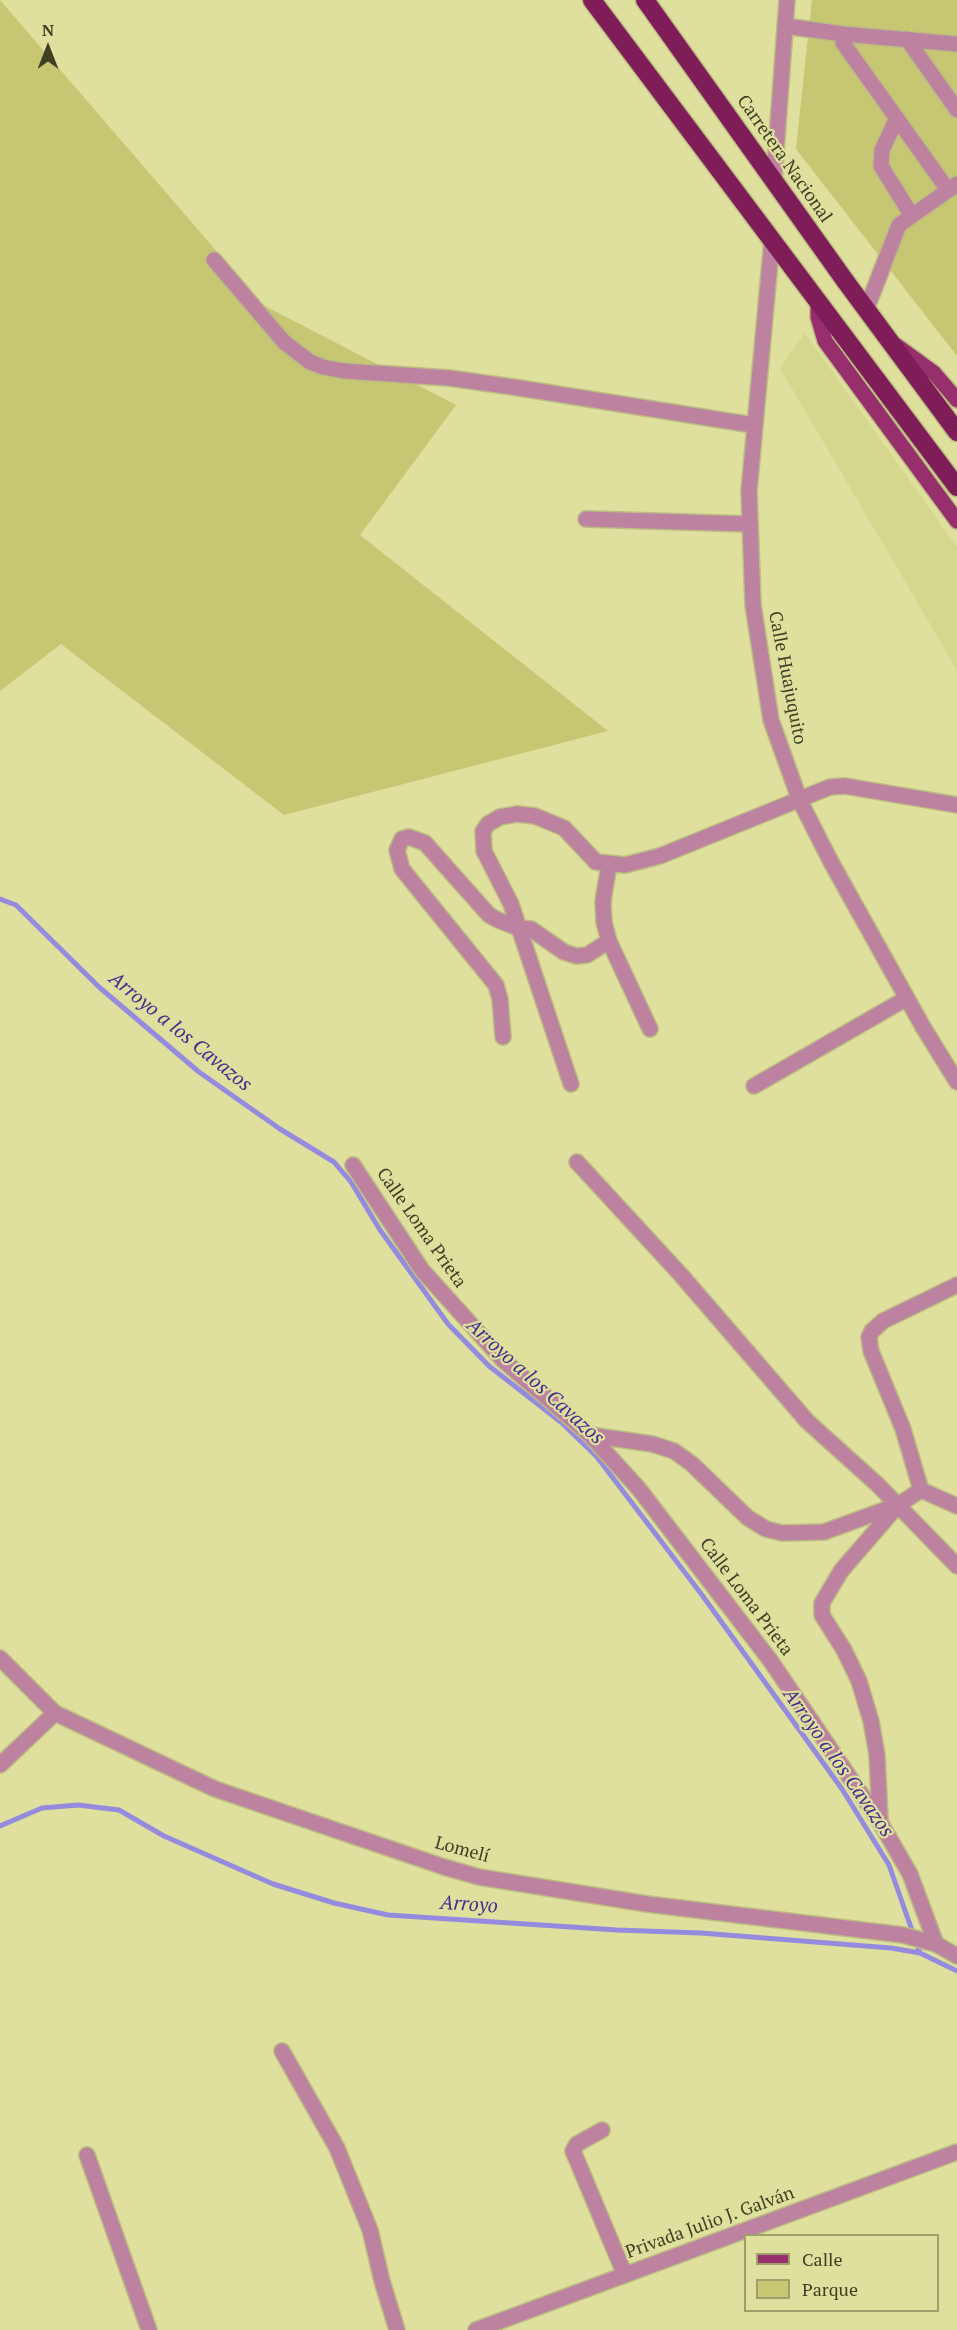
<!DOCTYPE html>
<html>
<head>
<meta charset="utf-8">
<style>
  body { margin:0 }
  #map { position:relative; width:957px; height:2330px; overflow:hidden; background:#dfdf9e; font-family:"PT Serif",serif }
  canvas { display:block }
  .legend { position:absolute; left:744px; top:2234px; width:195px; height:78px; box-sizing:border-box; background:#dfdf9e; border:2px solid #9f9f6d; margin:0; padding:8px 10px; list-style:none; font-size:18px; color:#3f3f24 }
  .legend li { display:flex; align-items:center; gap:12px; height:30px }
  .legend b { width:30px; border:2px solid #9f9f6d }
  .north { position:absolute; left:18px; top:18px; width:60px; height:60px; -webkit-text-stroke:4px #dfdf9e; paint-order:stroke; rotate:0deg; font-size:16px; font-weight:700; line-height:24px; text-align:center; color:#3f3f24 }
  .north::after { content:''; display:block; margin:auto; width:21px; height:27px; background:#3f3f24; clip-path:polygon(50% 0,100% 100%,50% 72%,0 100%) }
</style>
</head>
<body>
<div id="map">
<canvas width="957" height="2330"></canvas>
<ul class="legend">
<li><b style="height:8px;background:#982f6d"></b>Calle</li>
<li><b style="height:16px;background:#c7c673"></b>Parque</li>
</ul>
<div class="north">N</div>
</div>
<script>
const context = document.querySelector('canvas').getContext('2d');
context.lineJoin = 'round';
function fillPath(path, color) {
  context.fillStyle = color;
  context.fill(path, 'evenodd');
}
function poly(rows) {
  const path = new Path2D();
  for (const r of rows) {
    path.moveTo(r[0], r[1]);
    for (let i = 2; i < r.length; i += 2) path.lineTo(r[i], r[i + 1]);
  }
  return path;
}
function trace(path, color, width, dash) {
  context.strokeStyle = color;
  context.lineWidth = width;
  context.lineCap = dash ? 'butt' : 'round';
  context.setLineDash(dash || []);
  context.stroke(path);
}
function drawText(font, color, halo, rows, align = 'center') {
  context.font = font + ' "PT Serif",serif';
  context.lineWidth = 4.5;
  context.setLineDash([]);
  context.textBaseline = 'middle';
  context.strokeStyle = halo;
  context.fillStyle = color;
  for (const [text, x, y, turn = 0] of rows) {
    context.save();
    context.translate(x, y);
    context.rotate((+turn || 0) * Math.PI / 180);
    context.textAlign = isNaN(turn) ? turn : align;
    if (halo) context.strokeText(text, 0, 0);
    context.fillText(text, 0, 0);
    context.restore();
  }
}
fillPath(poly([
  [805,333,957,547,957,670,780,368]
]), '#d6d78e');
fillPath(poly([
  [0,0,263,305,456,405,360,535,608,731,284,815,61,644,0,691],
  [812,0,957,0,957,356,796,149]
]), '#c7c673');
trace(poly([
  [0,899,16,905,99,987,199,1072,280,1129,334,1162,351,1182,380,1230,448,1324,489,1366,562,1423,597,1457,702,1595,842,1789,889,1865,920,1953],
  [0,1826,42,1808,78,1805,119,1810,164,1836,273,1884,334,1903,388,1915,617,1930,701,1933,891,1948,920,1953,957,1971]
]), '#958bde', 5);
const minor = poly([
  [785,26,843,34],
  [907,39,957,110],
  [897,118,882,150,881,166,912,216],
  [774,179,787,0],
  [948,190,843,43,843,34,957,44],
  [772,240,749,491,753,605,771,720,800,801,831,862,923,1027,957,1082],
  [214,260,284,342,310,362,323,367,344,371,449,378,513,387,753,425],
  [866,310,899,225,957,184],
  [586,519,749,524],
  [609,865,603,901,604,922,609,941,650,1029],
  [503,1037,500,999,496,985,402,869,397,850,402,839,409,837,425,843,489,915,498,920,518,928,531,929,564,952,576,956,587,955,609,941],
  [571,1084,511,904,484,851,483,831,488,824,500,817,517,814,535,816,564,828,596,862,625,865,660,856,830,787,845,786,957,805],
  [754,1086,907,998],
  [577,1162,681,1275,807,1421,878,1485,957,1566],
  [353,1165,422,1270,503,1360,590,1435,639,1489,770,1660,880,1822,910,1874,936,1944],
  [590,1435,652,1444,674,1451,692,1464,748,1518,766,1529,782,1533,824,1532,895,1506],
  [921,1490,903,1429,871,1351,869,1337,872,1331,883,1321,957,1285],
  [921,1490,957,1506],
  [0,1658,55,1713,215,1789,444,1867,479,1877,647,1904,903,1935,936,1944,957,1956],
  [0,1765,55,1713],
  [880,1819,877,1755,871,1721,859,1681,844,1650,822,1615,822,1603,841,1571,898,1505,921,1490],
  [282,2051,337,2148,370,2230,382,2281,397,2330],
  [602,2130,577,2144,573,2151,625,2275],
  [87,2155,149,2330],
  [476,2330,957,2152]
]);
const major = poly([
  [818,300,818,317,825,341,957,521],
  [897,346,934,373,957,400]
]);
const highway = poly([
  [592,0,957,487],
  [645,0,846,282,957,432]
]);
trace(minor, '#bcbc83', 18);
trace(major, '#bcbc83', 18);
trace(highway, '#bcbc83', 21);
trace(minor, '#bc829f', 15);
trace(major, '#982f6d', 15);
trace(highway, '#7e1d58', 18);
drawText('18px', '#3f3f24', '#dfdf9e', [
  ["Carretera Nacional",784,159,55],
  ["Calle Huajuquito",787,678,79],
  ["Calle Loma Prieta",421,1228,55],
  ["Calle Loma Prieta",746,1597,53],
  ["Lomelí",462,1850,15],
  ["Privada Julio J. Galván",710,2223,-20]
]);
drawText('italic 20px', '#462f8f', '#dfdf9e', [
  ["Arroyo a los Cavazos",180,1032,39],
  ["Arroyo a los Cavazos",535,1382,42],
  ["Arroyo a los Cavazos",838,1763,55],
  ["Arroyo",469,1905,4]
]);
</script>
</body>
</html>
